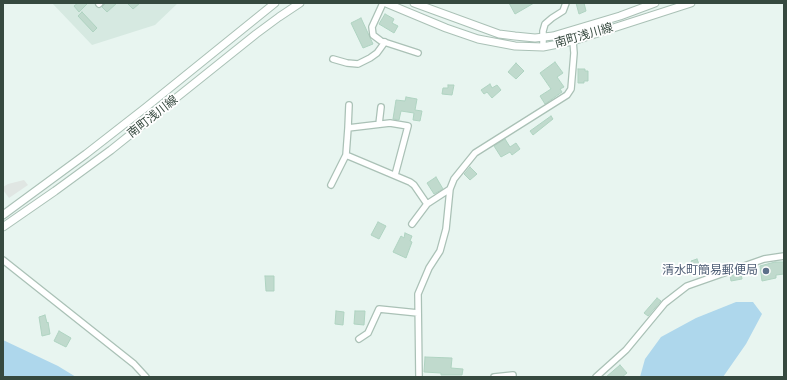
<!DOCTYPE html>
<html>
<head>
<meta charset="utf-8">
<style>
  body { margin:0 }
  #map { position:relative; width:787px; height:380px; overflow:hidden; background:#e8f5f0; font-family:"DejaVu Sans",sans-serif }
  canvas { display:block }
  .frame { position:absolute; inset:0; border:4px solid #36493f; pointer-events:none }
</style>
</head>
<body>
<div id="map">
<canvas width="787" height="380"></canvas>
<div class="frame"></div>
</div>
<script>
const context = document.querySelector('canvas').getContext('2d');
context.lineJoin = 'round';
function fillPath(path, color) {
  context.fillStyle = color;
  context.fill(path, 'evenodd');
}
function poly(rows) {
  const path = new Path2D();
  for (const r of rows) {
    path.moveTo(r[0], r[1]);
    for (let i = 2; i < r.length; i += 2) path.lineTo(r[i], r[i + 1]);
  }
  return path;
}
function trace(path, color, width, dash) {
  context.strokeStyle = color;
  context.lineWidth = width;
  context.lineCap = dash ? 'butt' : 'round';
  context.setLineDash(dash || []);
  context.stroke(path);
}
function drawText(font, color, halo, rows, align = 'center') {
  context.font = font + ' "DejaVu Sans","Noto Sans JP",sans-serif';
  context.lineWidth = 3.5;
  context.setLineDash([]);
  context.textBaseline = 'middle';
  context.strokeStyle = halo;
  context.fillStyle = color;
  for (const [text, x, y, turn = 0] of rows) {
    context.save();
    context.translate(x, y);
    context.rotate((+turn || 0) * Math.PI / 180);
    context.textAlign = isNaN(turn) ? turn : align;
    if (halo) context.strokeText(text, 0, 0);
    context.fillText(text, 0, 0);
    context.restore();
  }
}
fillPath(poly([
  [52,3,178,3,155,25,92,45]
]), '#d6e9e1');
fillPath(poly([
  [736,302,753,302,762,314,746,344,723,377,640,377,645,359,661,337,696,318],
  [3,340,58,366,76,377,3,377]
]), '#aed7ec');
fillPath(poly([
  [24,180,28,185,9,198,3,190,3,187,8,184]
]), '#e0e6e3');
const building = poly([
  [78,3,88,3,79,12,74,6,78,3],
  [106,3,117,3,107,12,102,7,106,3],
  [127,3,140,3,133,9,127,3],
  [509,3,534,3,515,14,509,3],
  [576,3,584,3,586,11,579,14,576,3],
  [82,12,97,28,93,32,78,16,82,12],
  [385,14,394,19,392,23,398,26,394,33,379,24,385,14],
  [361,18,373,44,363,48,351,23,361,18],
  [555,62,563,73,557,77,564,87,560,89,562,92,545,104,540,96,551,89,540,73,555,62],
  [516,63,524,71,516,79,508,72,516,63],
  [578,69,585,69,585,71,588,71,588,81,584,81,584,83,578,83,578,69],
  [490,84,492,88,497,85,501,90,492,98,487,92,484,94,481,90,490,84],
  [448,85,454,85,452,95,442,94,443,88,448,88,448,85],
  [406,97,417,99,415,110,422,111,420,121,413,120,414,113,401,111,399,120,393,119,396,100,405,101,406,97],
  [551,116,553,119,533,135,530,131,551,116],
  [505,139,510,147,516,143,520,149,512,155,510,152,501,157,494,146,505,139],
  [470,167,477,174,470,180,464,174,470,167],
  [436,177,443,189,434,194,427,183,436,177],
  [378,222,386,226,379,239,371,235,378,222],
  [405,233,412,236,410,241,412,242,406,258,393,252,401,236,404,238,405,233],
  [697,259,699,264,693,266,691,261,697,259],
  [775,262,784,262,784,274,776,275,776,278,762,281,760,266,775,262],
  [741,273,742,279,731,281,730,275,741,273],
  [265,276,274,276,274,291,266,291,265,276],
  [657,298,661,301,648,316,644,313,657,298],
  [336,311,344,312,343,325,335,324,336,311],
  [355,311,365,311,364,325,354,324,355,311],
  [45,315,47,323,48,322,50,334,42,336,39,317,45,315],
  [59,331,71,338,66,347,54,341,59,331],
  [425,357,452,358,451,368,463,369,462,375,441,375,441,373,424,372,425,357],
  [620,365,627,373,622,377,606,377,620,365]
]);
fillPath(building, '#c0dacd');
trace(building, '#afd3c1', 1);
const minor = poly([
  [383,3,372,27,373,35,381,41,418,53],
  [99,4,100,3],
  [543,47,543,31,545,24,552,18,563,11,566,3],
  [333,59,347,63,358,64,370,58,377,53,385,42],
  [379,124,381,107],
  [348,128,349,105],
  [395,175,408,126,390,123,348,128,346,155,410,182,414,185,427,204,450,189],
  [331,185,346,155],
  [412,224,427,204],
  [3,260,134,364,146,377],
  [359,339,368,333,379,309,418,313],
  [419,377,418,294,429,268,440,251,446,229,450,189,454,179,475,153,567,95,571,89,574,53,573,41],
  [494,377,513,375],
  [596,377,626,350,665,303,687,286,764,259,784,256]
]);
const tertiary = poly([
  [386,3,446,28,478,39,515,46,543,47,573,41,691,3],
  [414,3,499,34,515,36,535,38,553,36,620,16,655,3],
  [3,215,86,154,145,108,275,3],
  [3,227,55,191,111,150,256,34,279,17,300,3]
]);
trace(minor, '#aac1b6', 8);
trace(tertiary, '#aac1b6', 9);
trace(minor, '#fff', 5.5);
trace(tertiary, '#fff', 7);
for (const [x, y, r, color] of [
  [766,271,4,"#5c6f8a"]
]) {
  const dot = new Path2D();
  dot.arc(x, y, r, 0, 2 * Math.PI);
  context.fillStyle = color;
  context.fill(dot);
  trace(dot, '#fff', 1.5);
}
drawText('12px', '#36493f', '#fff', [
  ["南町浅川線",584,36,-16],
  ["南町浅川線",153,117,-38]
]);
drawText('12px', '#4e5e75', '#fff', [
  ["清水町簡易郵便局",758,271]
], 'right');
</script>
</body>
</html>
